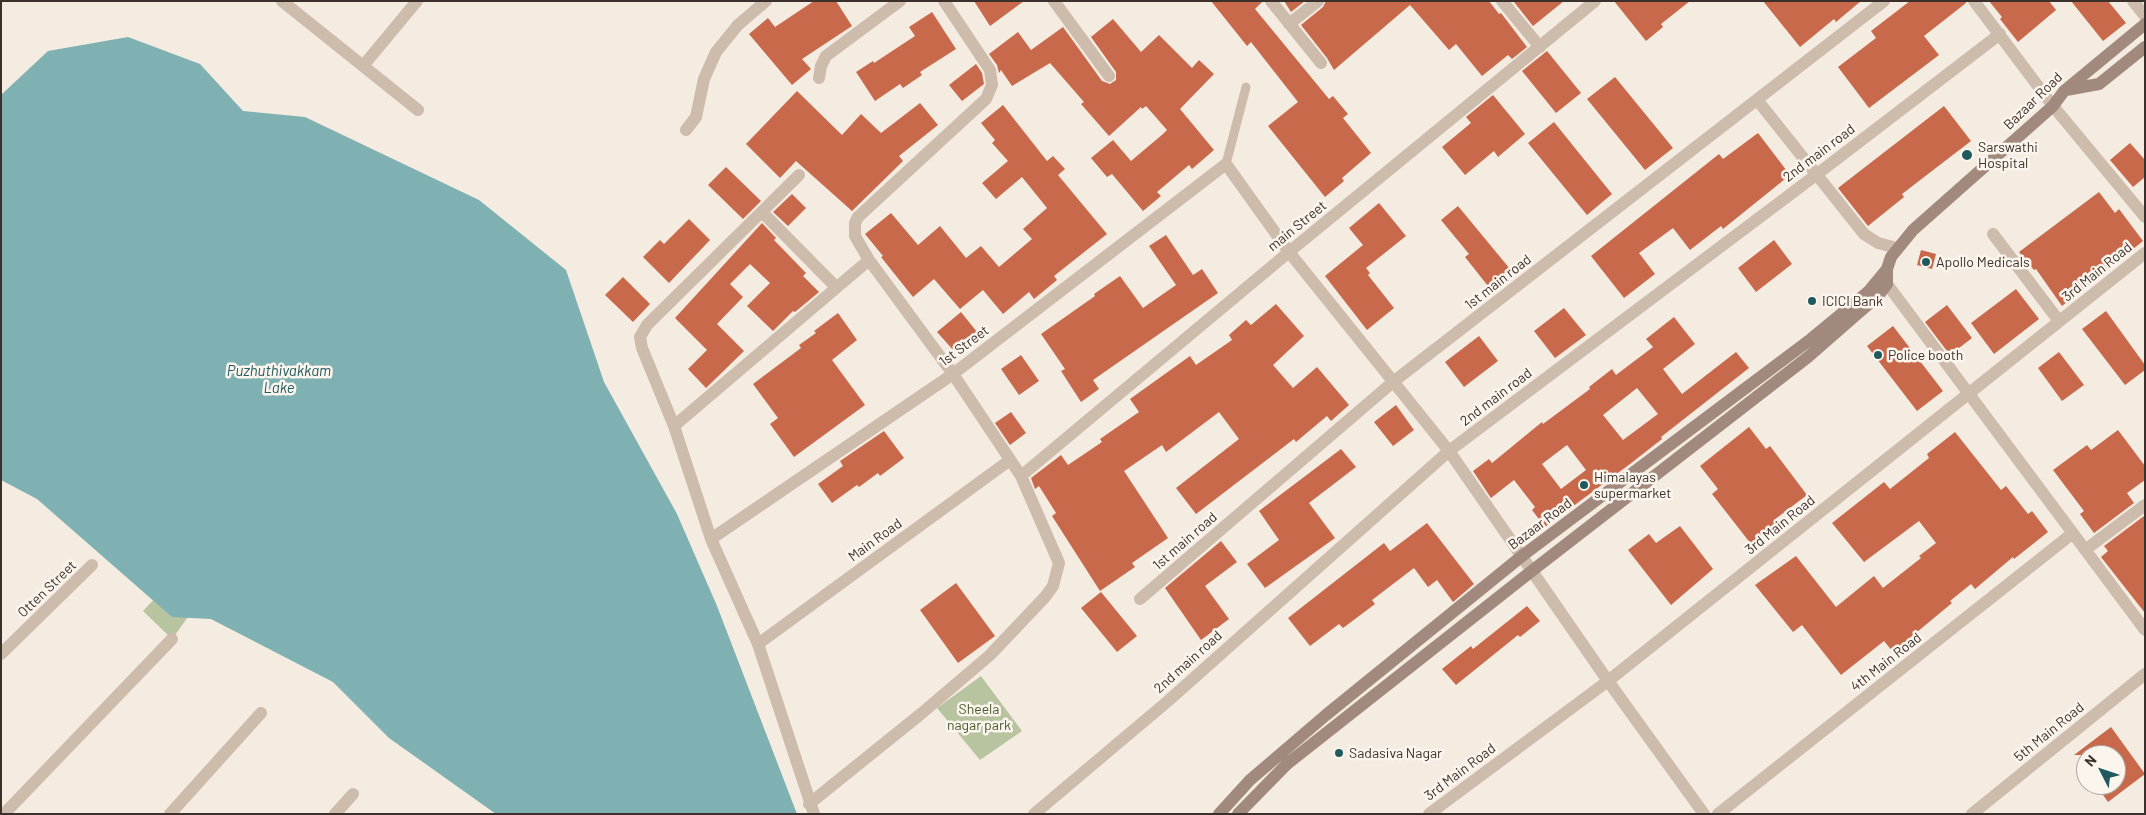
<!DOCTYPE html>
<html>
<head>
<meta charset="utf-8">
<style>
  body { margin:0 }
  #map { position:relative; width:2146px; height:815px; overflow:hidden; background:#f4ebe1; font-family:Barlow,sans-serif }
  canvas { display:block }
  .frame { position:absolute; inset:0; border:2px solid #3b302b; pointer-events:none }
  .north { position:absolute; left:2076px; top:745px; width:50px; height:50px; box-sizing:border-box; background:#fbf5ee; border:1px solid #aea6a0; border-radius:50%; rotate:311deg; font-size:14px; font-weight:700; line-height:20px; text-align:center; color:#3b302b }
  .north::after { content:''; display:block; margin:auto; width:18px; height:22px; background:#1f5a5e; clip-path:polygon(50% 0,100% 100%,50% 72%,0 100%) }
</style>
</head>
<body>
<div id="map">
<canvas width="2146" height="815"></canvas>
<div class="frame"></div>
<div class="north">N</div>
</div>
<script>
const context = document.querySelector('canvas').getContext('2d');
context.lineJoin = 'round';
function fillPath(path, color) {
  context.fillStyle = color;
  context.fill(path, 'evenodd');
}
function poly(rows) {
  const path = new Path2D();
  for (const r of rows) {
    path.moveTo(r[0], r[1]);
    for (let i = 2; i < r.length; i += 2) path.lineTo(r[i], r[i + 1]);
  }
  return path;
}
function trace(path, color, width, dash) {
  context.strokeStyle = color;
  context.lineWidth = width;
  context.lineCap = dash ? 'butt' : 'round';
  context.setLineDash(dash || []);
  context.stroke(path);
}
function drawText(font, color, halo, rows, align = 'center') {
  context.font = font + ' Barlow,sans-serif';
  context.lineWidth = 5;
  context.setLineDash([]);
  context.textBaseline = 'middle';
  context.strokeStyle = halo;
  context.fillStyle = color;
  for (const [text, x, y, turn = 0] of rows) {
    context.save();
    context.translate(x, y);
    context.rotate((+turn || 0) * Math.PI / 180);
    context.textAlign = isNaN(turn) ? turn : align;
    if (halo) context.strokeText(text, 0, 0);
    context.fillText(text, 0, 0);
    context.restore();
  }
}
fillPath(poly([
  [159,594,188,617,172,639,143,611],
  [981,676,1022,731,980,760,937,708]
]), '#b8c4a0');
fillPath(poly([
  [128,37,200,64,243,111,305,117,479,200,566,270,604,382,677,514,717,606,797,814,496,814,389,738,333,682,211,619,172,617,37,499,1,480,1,95,48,51]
]), '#7fb0b2');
fillPath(poly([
  [814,1,836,1,852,26,802,59,811,69,792,85,749,34,768,18,775,27],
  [974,1,1024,1,990,26],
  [1211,1,1263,1,1255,9,1329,99,1333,96,1348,114,1343,118,1371,153,1342,178,1344,181,1325,197,1268,126,1298,102,1251,42,1247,46],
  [1284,1,1305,1,1291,12],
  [1326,1,1489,1,1499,14,1501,13,1527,47,1512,59,1508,55,1482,76,1456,44,1449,50,1410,5,1334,70,1327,58,1301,25,1323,7],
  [1515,1,1564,1,1533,26,1514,2],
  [1614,1,1690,1,1661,24,1663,27,1646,41],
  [1763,1,1861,1,1836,22,1834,19,1800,47],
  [1910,1,1966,1,1966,3,1924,36,1939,55,1869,108,1838,67,1876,38,1871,31],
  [1989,1,2049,1,2056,10,2018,42,2000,19,2002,17],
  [2071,1,2108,1,2126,23,2103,41],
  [932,12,956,49,920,72,922,75,903,88,900,84,875,101,856,72,873,61,874,63,915,36,909,27],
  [1113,19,1141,52,1159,35,1192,68,1199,60,1214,74,1180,109,1214,150,1192,169,1189,165,1157,192,1161,196,1143,211,1112,174,1107,177,1091,158,1113,140,1131,161,1163,134,1167,130,1146,106,1142,109,1141,107,1109,136,1081,104,1084,102,1050,63,1012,86,1001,70,999,73,997,65,989,54,1018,32,1031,50,1063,27,1102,81,1110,84,1116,80,1116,72,1091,37],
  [1547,51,1581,93,1556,113,1522,71],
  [976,64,982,73,984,84,962,101,949,85],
  [1615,77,1673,148,1645,170,1587,99],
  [797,91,842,135,861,114,881,133,920,103,938,125,899,156,903,161,852,211,796,161,780,178,746,144],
  [1493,95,1525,134,1498,157,1494,151,1465,175,1442,147,1471,123,1466,117],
  [1003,105,1047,161,1053,156,1065,169,1058,175,1107,234,1054,276,1057,280,1034,299,1029,292,1003,314,983,290,960,309,934,279,913,297,881,257,883,256,865,234,891,213,918,245,940,226,966,258,981,246,999,267,1032,239,1023,229,1047,208,1022,177,996,199,982,183,1008,161,992,143,995,140,981,123],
  [1944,106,1971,141,1902,194,1904,197,1868,226,1838,188],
  [1554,122,1612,194,1587,215,1528,143],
  [1758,133,1790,175,1723,229,1721,226,1690,250,1673,228,1639,253,1655,274,1624,298,1591,256,1719,154,1723,159],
  [2130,143,2145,160,2145,177,2133,187,2110,160],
  [726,167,761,201,743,219,708,185],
  [2099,192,2115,213,2119,209,2143,241,2062,306,2036,269,2034,270,2019,252],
  [792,194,806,208,788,226,773,212],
  [1379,203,1406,236,1366,268,1370,273,1368,275,1394,308,1367,330,1325,276,1363,245,1349,228],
  [1458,206,1510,269,1488,286,1465,257,1469,254,1441,220],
  [689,219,710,240,669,283,643,257,660,240,664,244],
  [762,223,776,238,774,240,806,273,803,276,819,292,795,312,793,311,773,331,747,306,770,283,750,264,730,284,743,297,717,324,744,351,706,388,688,369,707,350,675,318],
  [1166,235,1193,275,1202,269,1218,293,1093,380,1099,389,1081,402,1061,371,1065,369,1041,334,1095,296,1094,294,1120,276,1143,308,1176,285,1149,246],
  [1774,240,1792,264,1756,292,1738,268],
  [1921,250,1936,254,1932,269,1917,265],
  [623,277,650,304,633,322,605,295],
  [2016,289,2039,319,1994,354,1971,323],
  [1276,304,1304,336,1273,365,1293,388,1317,367,1349,405,1331,421,1327,416,1296,442,1294,439,1196,514,1176,488,1239,439,1219,412,1166,452,1162,445,1124,471,1168,538,1132,563,1135,567,1100,591,1052,516,1056,513,1039,486,1035,489,1031,478,1061,455,1068,465,1102,442,1100,439,1139,412,1130,399,1190,356,1196,365,1232,340,1229,335,1246,320,1251,325],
  [1947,305,1972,338,1950,355,1925,322],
  [1564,308,1586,335,1555,358,1534,331],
  [2106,311,2145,365,2145,370,2125,385,2082,329],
  [961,312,977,332,954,351,937,332],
  [838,313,857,340,832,360,865,405,794,457,770,424,778,418,753,384,801,348,799,345,816,333,814,331],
  [1674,317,1695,344,1663,369,1682,394,1736,352,1749,368,1661,437,1662,439,1630,464,1545,527,1532,510,1535,507,1514,480,1491,498,1473,471,1489,459,1492,463,1542,422,1543,424,1590,389,1589,387,1612,369,1616,375,1653,347,1646,339],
  [1637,388,1658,414,1623,440,1603,415],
  [1567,445,1586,470,1561,489,1542,464],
  [1893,326,1943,391,1917,411,1867,346],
  [1479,336,1498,361,1464,387,1445,362],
  [2059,352,2084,385,2062,401,2038,368],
  [1021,355,1039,381,1019,395,1001,369],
  [1396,405,1414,430,1393,446,1374,422],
  [1011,412,1026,433,1010,445,995,423],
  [1749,427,1766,449,1770,446,1807,495,1774,520,1777,523,1751,544,1712,494,1718,489,1700,466],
  [2118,430,2145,466,2145,480,2127,493,2134,503,2094,533,2080,514,2084,511,2053,470,2087,445,2091,450],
  [884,431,904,458,880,476,878,473,859,487,857,485,832,503,818,484,843,466,840,461],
  [1955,432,2001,490,2006,486,2028,514,2032,511,2048,532,2014,559,2013,557,1975,589,1971,584,1950,601,1952,603,1893,652,1884,641,1841,675,1802,625,1793,632,1755,585,1796,556,1836,607,1874,576,1883,588,1921,558,1919,556,1936,543,1919,521,1864,562,1832,523,1884,482,1890,489,1929,458,1927,454],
  [1341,449,1356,467,1309,503,1335,538,1265,588,1247,564,1279,540,1259,511],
  [2144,516,2145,517,2145,613,2101,557,2108,551,2104,546],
  [1427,523,1474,584,1453,602,1437,580,1428,587,1414,568,1372,600,1375,604,1343,628,1339,624,1310,646,1288,618,1384,543,1390,551],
  [1680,526,1713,569,1671,605,1628,550,1649,534,1656,543],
  [1221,541,1237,562,1205,586,1229,619,1201,640,1165,588],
  [956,583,995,636,958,663,920,610],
  [1101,592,1137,636,1117,652,1081,608],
  [1527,606,1540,621,1520,637,1518,635,1456,685,1442,669,1471,646,1473,649],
  [2111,727,2145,774,2108,802,2096,785,2116,785,2116,755,2074,755]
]), '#c8694b');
trace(poly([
  [1226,164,1246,87]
]), '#cdbbac', 9);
trace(poly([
  [282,1,418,110],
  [1054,1,1109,76],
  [1271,1,1321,63],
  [1502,1,1540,47],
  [1974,1,2053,106,2145,217],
  [2133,1,2145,16],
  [1289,24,1318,1],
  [363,66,417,1],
  [819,78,821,66,826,56,900,1],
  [1758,101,1864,234,1878,243,1897,248],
  [686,130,696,117,704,79,716,52,738,25,766,1],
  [799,175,647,325,640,337,642,348,674,426,711,539,758,644,814,814],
  [762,212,836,287],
  [1993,234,2059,321],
  [1887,284,2145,630],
  [674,426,869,260],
  [1021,476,1289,252,1595,1],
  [711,539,953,374,1226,164,1289,252,1449,451,1608,681,1704,814],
  [2085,550,2145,505],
  [1140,599,1393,382,1884,1],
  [758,644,1010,460],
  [1,654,92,565],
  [809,804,922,713,990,655,1045,597,1053,586,1059,563,1021,476,953,374,869,260,855,236,855,223,858,217,986,99,992,85,990,70,944,1],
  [4,814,172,639],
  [170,814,261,713],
  [335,814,353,794],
  [1034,814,1168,701,1449,451,1816,175,2000,34],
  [1429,814,1608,681,2145,253],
  [1718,814,2073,533],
  [1972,814,2145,674]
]), '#cdbbac', 12);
trace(poly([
  [2066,90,2099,84,2145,47],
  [1219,814,1250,780,1326,715,1522,556,1811,339,1868,292,1887,269],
  [1238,814,1287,764,1533,570,1808,357,1856,315,1877,297,1887,284,1887,269,1891,257,1913,230,2053,106,2064,91,2145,24]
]), '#a18a7d', 12);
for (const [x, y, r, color] of [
  [1967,155,6,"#1f5a5e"],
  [1926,262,5,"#1f5a5e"],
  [1812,301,5,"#1f5a5e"],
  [1878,355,5,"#1f5a5e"],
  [1584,485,5,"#1f5a5e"],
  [1339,753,5,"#1f5a5e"]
]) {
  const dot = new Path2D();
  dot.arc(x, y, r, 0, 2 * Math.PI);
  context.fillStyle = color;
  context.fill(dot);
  trace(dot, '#fbf5ee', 2);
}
drawText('14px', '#3b302b', '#fbf5ee', [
  ["Bazaar Road",2033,101,-44],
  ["2nd main road",1819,153,-37],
  ["main Street",1297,226,-39],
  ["3rd Main Road",2097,272,-39],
  ["1st main road",1498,282,-38],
  ["1st Street",964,346,-37],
  ["2nd main road",1496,397,-37],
  ["Bazaar Road",1540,524,-37],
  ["3rd Main Road",1780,525,-39],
  ["Main Road",875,540,-36],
  ["1st main road",1185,541,-41],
  ["Otten Street",47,589,-44],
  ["2nd main road",1188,662,-42],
  ["4th Main Road",1886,662,-38],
  ["5th Main Road",2049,732,-39],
  ["3rd Main Road",1460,772,-37]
]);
drawText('14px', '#3b302b', '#fbf5ee', [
  ["Sarswathi",1978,147],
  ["Hospital",1978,163],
  ["Apollo Medicals",1936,262],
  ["ICICI Bank",1822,301],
  ["Police booth",1888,355],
  ["Himalayas",1594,477],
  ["supermarket",1594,493],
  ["Sadasiva Nagar",1349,753]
], 'left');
drawText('14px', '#4a5a2e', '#fbf5ee', [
  ["Sheela",979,709],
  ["nagar park",979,725]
]);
drawText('italic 15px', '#1f5a5e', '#fbf5ee', [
  ["Puzhuthivakkam",279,371],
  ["Lake",279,388]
]);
</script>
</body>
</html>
